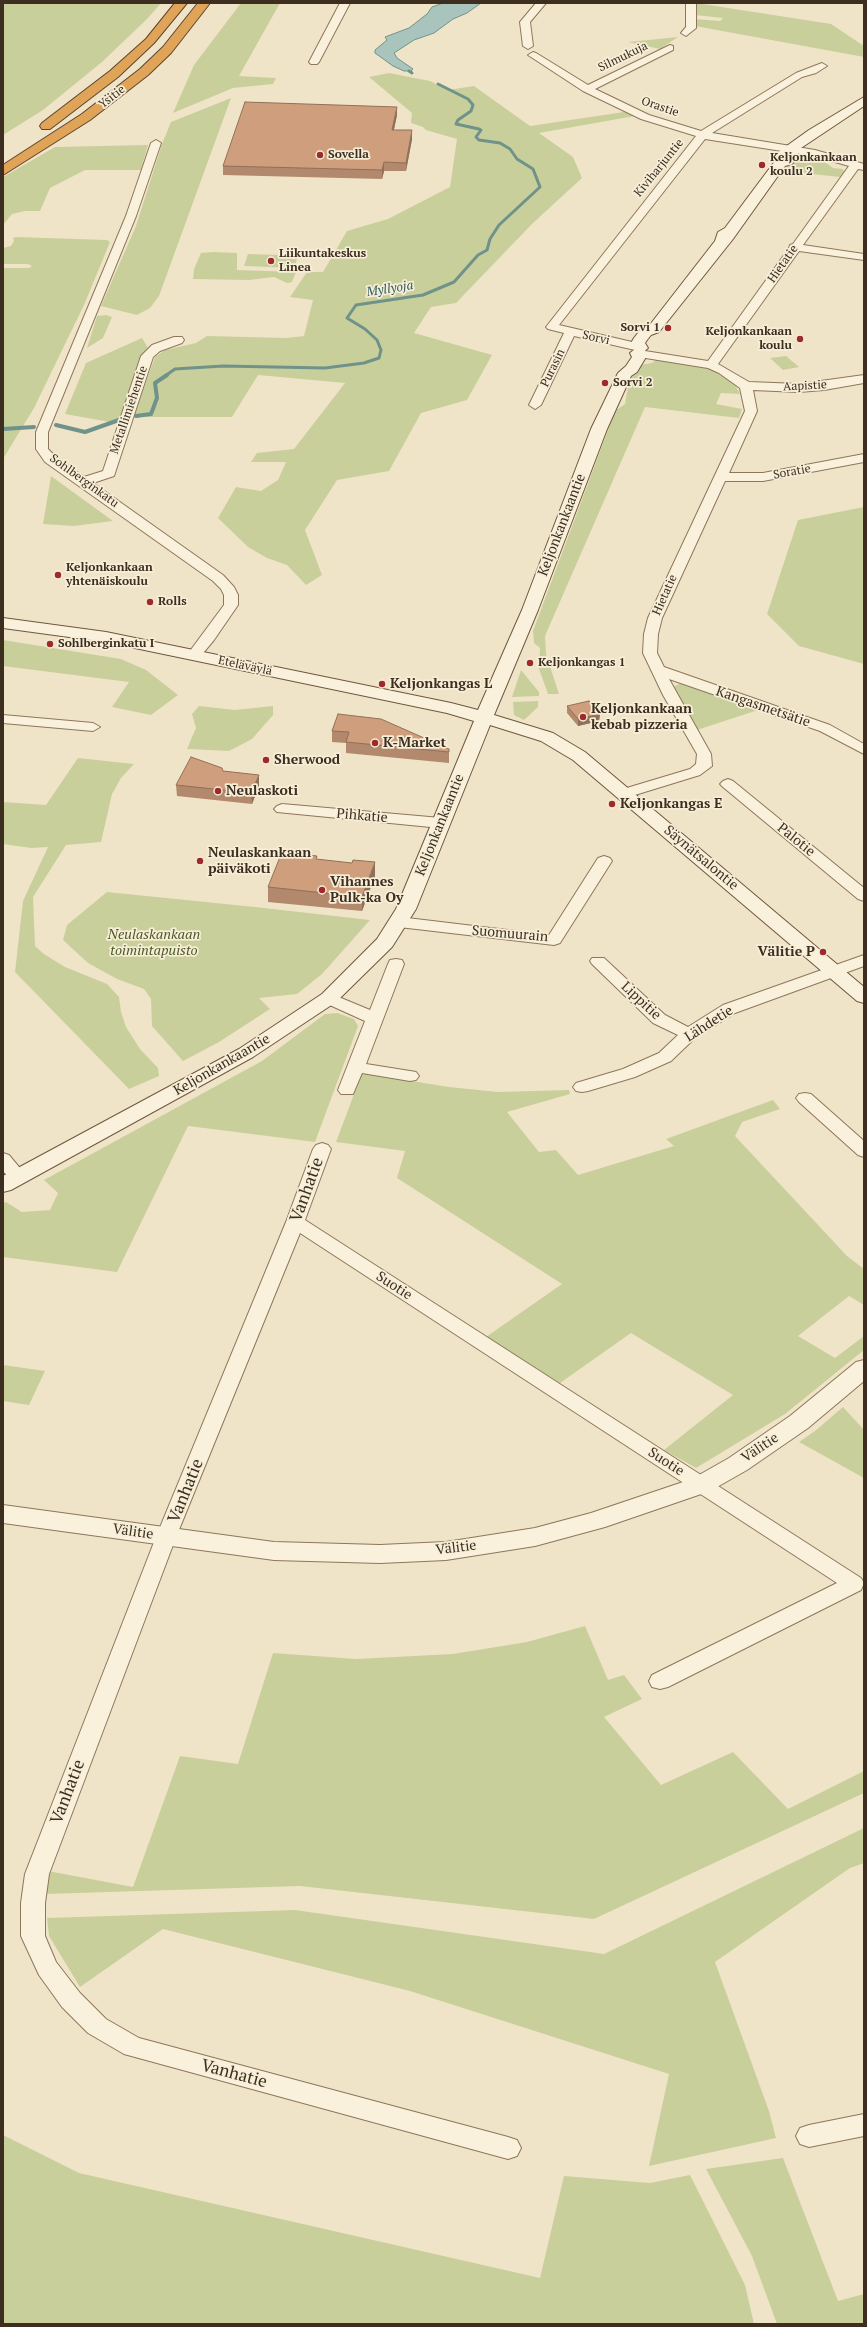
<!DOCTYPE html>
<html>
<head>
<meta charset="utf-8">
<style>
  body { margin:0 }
  #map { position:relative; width:867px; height:2327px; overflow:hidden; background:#f0e4c8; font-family:"PT Serif",serif }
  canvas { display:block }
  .frame { position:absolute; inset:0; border:4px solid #3d2e20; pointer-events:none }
</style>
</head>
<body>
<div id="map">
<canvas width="867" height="2327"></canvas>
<div class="frame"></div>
</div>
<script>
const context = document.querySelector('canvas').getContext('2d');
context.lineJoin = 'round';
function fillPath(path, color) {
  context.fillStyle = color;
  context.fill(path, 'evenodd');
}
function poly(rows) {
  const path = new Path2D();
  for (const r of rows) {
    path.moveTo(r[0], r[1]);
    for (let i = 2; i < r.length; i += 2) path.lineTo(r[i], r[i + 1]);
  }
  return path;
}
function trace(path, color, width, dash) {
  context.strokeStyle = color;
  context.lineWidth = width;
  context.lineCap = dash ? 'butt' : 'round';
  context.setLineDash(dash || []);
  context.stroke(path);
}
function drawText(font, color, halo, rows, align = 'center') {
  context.font = font + ' "PT Serif",serif';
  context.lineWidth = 3.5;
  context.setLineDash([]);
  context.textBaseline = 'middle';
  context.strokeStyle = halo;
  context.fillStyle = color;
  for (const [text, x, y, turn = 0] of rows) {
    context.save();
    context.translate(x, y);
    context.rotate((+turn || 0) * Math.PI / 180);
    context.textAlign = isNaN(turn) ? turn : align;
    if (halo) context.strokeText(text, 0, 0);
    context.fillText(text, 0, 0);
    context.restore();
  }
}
fillPath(poly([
  [3,3,161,3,148,18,102,62,43,110,3,135],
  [241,3,280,3,239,76,276,78,273,84,233,88,173,113,194,65],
  [696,3,831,24,864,46,864,57,695,26,694,19,720,21,723,18,695,15],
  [678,37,660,49,628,42],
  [389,73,430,81,448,90,474,86,530,126,624,112,635,116,539,133,573,157,582,178,532,224,456,303,431,307,414,333,492,355,467,400,421,413,389,471,337,480,305,530,322,575,306,585,287,565,267,558,248,547,218,518,236,487,261,491,278,480,286,462,251,462,257,453,294,449,345,383,258,375,232,417,133,417,155,357,165,350,196,343,207,336,286,338,304,336,313,300,290,297,307,272,323,272,347,231,388,219,450,187,457,139,426,130,423,127,411,123,412,113,369,77],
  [231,98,159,296,150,308,137,315,101,306,136,226,162,144,171,122],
  [148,145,141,170,85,170,50,188,40,211,25,211,12,214,3,225,3,177,55,147],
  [808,159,825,162,833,168,843,169,844,172,840,177,783,171,793,160],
  [16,237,107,240,110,242,84,305,34,408,3,459,3,268,29,268,32,266,28,264,3,264,3,248,11,246,14,241,13,238],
  [213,252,237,253,237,270,296,272,292,282,287,283,274,277,249,280,193,279,194,269,201,253],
  [248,254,280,255,298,256,294,268,244,266],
  [106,315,112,317,103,338,87,348,97,316],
  [142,338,148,348,144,352,121,424,65,414,86,363],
  [786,356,799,367,783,370,770,358],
  [656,360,709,368,732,379,740,394,721,393,716,404,742,409,739,418,645,407,545,636,546,654,559,694,548,694,539,669,540,648,534,643,533,631,615,411,625,404,629,382,639,365,652,363],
  [51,476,113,521,74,526,43,524],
  [864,507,864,664,799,646,767,614,798,520],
  [3,640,121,659,146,670,178,695,151,715,112,707,129,682,3,666],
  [521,670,539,692,539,696,512,697],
  [684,682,761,709,694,731,670,688],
  [538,701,538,707,524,720,514,715,513,702],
  [199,706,235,710,273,706,273,715,252,739,229,751,187,749,196,728,192,714],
  [78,758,134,764,121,778,112,794,101,842,66,845,33,897,35,946,44,954,65,967,107,984,119,997,121,1012,126,1027,140,1049,158,1068,159,1076,129,1089,15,972,23,901,48,847,31,848,3,844,3,802,46,805],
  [107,892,255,907,370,920,322,974,297,994,259,998,270,1009,219,1042,183,1061,152,1026,151,999,144,989,117,979,88,963,63,940,67,925],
  [337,1013,354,1019,358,1026,315,1142,188,1126,117,1272,3,1257,3,1203,6,1202,22,1212,50,1210,58,1193,44,1180,262,1061,325,1014],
  [362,1073,449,1087,498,1092,569,1090,570,1094,507,1112,539,1152,556,1150,578,1175,674,1146,666,1139,773,1100,780,1109,742,1122,735,1136,847,1256,864,1269,864,1305,849,1296,798,1336,835,1358,864,1336,864,1350,785,1414,696,1468,664,1450,733,1395,631,1333,560,1383,486,1337,562,1284,397,1178,405,1151,336,1142],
  [3,1365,45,1371,29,1405,3,1401],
  [843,1407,864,1430,864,1478,799,1442,815,1431],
  [585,1626,608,1680,624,1675,642,1699,604,1717,661,1785,733,1752,788,1809,864,1771,864,1793,594,1919,300,1886,46,1894,48,1871,133,1887,180,1756,238,1764,273,1653,356,1659,453,1654,527,1642],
  [864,1828,864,1863,850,1868,715,1962,769,2111,776,2138,649,2166,669,2074,410,1991,163,1929,80,1987,49,1936,47,1918,295,1910,604,1954],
  [3,2135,79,2173,540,2278,564,2176,650,2183,690,2175,745,2285,754,2324,3,2324],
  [783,2158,838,2301,864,2294,864,2324,777,2324,752,2256,706,2169]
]), '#c9cf9b');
const water = poly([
  [443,3,481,3,467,13,453,19,434,33,414,40,394,53,397,58,413,69,411,71,404,71,393,66,375,53,375,50,387,40,385,37,409,28,427,14,432,7,443,3]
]);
fillPath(water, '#a9c4bc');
trace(water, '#6f938a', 1);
trace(poly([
  [409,71,412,73],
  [165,376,175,369,223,366,325,368,364,363,379,358,381,350,377,340,365,329,347,318,356,305,423,295,454,282,478,255,487,250,490,239,499,225,540,187,533,169,517,159,510,149,500,143,479,140,476,137,481,130,479,129,456,124,458,120,471,111,473,105,468,99,438,84]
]), '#6f938a', 3);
trace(poly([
  [136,416,151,414,157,398,155,383,167,375],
  [56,425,85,432,119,420],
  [3,429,34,427]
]), '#6f938a', 4);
const minor = poly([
  [340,3,350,3,319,62,317,64,311,64,309,62,340,3],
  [536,3,546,3,530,22,533,46,528,49,523,46,520,22,536,3],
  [686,3,696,3,696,28,686,36,681,33,686,27,686,3],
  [670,45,673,46,673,50,595,89,649,115,701,131,796,73,822,63,827,66,816,73,802,77,712,133,815,150,864,164,864,170,858,169,803,245,864,254,864,260,799,251,718,364,749,382,799,384,864,375,864,383,824,390,799,392,753,390,757,411,729,473,763,473,864,454,864,462,763,481,725,481,662,618,658,634,657,653,664,667,830,725,864,744,864,754,820,731,669,679,711,754,712,766,700,775,625,798,617,793,620,790,690,769,696,764,697,754,663,695,643,653,644,634,648,618,745,411,740,388,719,373,708,368,633,356,631,353,635,350,574,336,541,405,535,409,529,405,564,333,548,329,546,327,696,136,641,119,583,91,528,55,533,52,536,53,588,85,670,45],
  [705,139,814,156,849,166,793,244,790,245,789,248,708,361,645,351,647,348,645,345,559,325,705,139],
  [156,140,161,143,136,216,48,432,48,449,55,456,84,477,103,471,141,356,152,345,174,337,182,337,184,340,182,343,160,351,153,357,115,473,114,476,93,483,223,575,234,587,238,595,238,605,214,640,199,658,194,659,187,655,224,605,224,595,221,589,213,581,45,462,36,449,36,432,126,216,151,143,156,140],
  [3,715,93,723,100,727,93,731,3,723,3,715],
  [728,779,733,781,864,888,864,901,858,899,723,787,720,784,723,781,728,779],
  [282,804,441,818,446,820,449,823,446,826,441,828,277,812,274,809,277,806,282,804],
  [604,856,610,858,612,861,560,943,554,945,399,927,393,925,391,922,393,919,399,917,549,935,598,858,604,856],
  [864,955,864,966,735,1013,695,1038,671,1061,635,1077,588,1091,582,1092,576,1091,573,1087,576,1083,623,1069,659,1053,678,1035,653,1023,592,964,590,961,592,958,604,958,665,1015,688,1027,723,1005,864,955],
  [396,959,402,960,404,964,366,1064,410,1071,416,1072,419,1076,416,1080,410,1081,362,1073,353,1094,341,1094,338,1090,365,1021,323,1002,321,998,323,994,329,993,370,1010,388,964,390,960,396,959],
  [805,1093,811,1094,864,1141,864,1157,858,1155,799,1102,796,1098,799,1094,805,1093],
  [322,1143,328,1145,331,1149,305,1220,861,1578,864,1583,861,1590,668,1687,660,1689,652,1687,649,1681,652,1675,837,1583,300,1233,176,1537,49,1874,45,1903,45,1936,56,1962,80,1993,106,2019,139,2038,508,2137,517,2140,521,2148,517,2156,508,2159,124,2054,88,2033,62,2007,39,1975,21,1936,21,1903,25,1874,156,1537,286,1222,313,1149,316,1145,322,1143],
  [3,1153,9,1155,24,1173,27,1177,24,1181,18,1183,12,1181,3,1171,3,1153],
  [864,2114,864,2136,809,2147,800,2144,796,2136,800,2128,809,2125,864,2114]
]);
const tertiary = poly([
  [864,1360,864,1381,808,1428,747,1470,710,1491,605,1527,535,1546,446,1560,380,1563,274,1560,3,1523,3,1505,274,1542,380,1545,446,1542,535,1528,591,1513,692,1479,729,1458,790,1416,856,1362,864,1360]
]);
const secondary = poly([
  [864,97,864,106,798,150,798,157,792,164,785,166,733,239,659,332,651,335,647,340,645,343,648,348,643,352,646,357,637,372,631,376,607,429,538,610,494,715,553,733,585,752,864,987,864,1003,857,1001,573,760,541,741,490,725,416,909,392,947,336,1002,253,1057,11,1190,3,1192,3,1176,239,1049,322,994,377,939,396,909,474,721,447,713,106,642,3,628,3,618,106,632,451,703,478,710,522,610,591,429,618,373,626,366,632,357,630,353,635,349,631,343,634,338,641,329,649,326,715,241,718,232,725,228,775,161,773,158,774,155,809,130,864,97]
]);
const motorway = poly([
  [175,3,187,3,154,43,118,77,50,129,42,129,40,126,42,123,110,71,146,39,175,3],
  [198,3,210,3,171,53,148,75,90,120,3,175,3,165,82,114,140,69,163,47,198,3]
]);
trace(minor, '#8d765c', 2);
trace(tertiary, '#8d765c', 2);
trace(secondary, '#6f573f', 2);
trace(motorway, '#5b4430', 2);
fillPath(minor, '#faf1dc');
fillPath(tertiary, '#faf1dc');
fillPath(secondary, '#faf1dc');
fillPath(motorway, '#e0a458');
fillPath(poly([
  [397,107,397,115,394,130,412,139,406,171,384,171,382,179,223,175,223,166],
  [567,706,600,714,599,721,578,726,567,713],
  [338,714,449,749,449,763,346,753,346,743,332,742,332,731],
  [223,771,259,786,252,804,177,796,176,785],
  [317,860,375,876,362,911,268,902,268,887]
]), '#b2896c');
fillPath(poly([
  [397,107,397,115,392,138,392,130],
  [412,130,412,139,406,171,406,163],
  [384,162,384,171,382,179,382,170],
  [600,714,599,721,578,726,578,719],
  [259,775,259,786,252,804,251,793],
  [375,862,375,876,362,911,362,897]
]), '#916f58');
const building = poly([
  [245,102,397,107,392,130,412,130,406,163,384,162,382,170,223,166,245,102],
  [589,701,600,714,578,719,567,706,589,701],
  [338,714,381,719,449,749,449,752,346,742,349,732,332,731,338,714],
  [191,757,222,768,223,771,259,775,251,793,176,785,191,757],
  [282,852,317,856,316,859,352,863,353,860,375,862,362,897,268,887,282,852]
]);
fillPath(building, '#cf9f7d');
trace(building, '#916f58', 1);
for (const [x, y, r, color] of [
  [320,155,4,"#9e2a2b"],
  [762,165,4,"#9e2a2b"],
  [271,261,4,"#9e2a2b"],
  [668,328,4,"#9e2a2b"],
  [800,339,4,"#9e2a2b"],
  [605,383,4,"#9e2a2b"],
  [58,575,4,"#9e2a2b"],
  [150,602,4,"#9e2a2b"],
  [50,644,4,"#9e2a2b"],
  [530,663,4,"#9e2a2b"],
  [382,684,4,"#9e2a2b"],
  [583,717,4,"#9e2a2b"],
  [375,743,4,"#9e2a2b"],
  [266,760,4,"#9e2a2b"],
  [218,791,4,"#9e2a2b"],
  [612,804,4,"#9e2a2b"],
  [200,861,4,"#9e2a2b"],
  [322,890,4,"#9e2a2b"],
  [823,952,4,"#9e2a2b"]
]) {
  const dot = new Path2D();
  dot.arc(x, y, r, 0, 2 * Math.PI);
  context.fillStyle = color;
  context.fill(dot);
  trace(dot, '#f7eed8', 1.5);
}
drawText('12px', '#3d2e20', '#f7eed8', [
  ["Silmukuja",623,57,-26],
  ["Ysitie",112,97,-38],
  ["Orastie",660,107,19],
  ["Kiviharjuntie",659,168,-51],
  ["Hietatie",783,264,-55],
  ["Sorvi",596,338,13],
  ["Purasin",553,368,-64],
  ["Aapistie",805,386,-3],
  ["Metallimiehentie",129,410,-71],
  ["Soratie",792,472,-10],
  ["Sohlberginkatu",84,481,36],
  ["Hietatie",665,595,-66],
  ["Eteläväylä",245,666,12]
]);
drawText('bold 12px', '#3d2e20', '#f7eed8', [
  ["Sovella",328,155],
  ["Keljonkankaan",770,158],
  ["koulu 2",770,172],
  ["Liikuntakeskus",279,254],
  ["Linea",279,268],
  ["Sorvi 1",660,328,"right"],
  ["Keljonkankaan",792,332,"right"],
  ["koulu",792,346,"right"],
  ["Sorvi 2",613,383],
  ["Keljonkankaan",66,568],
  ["yhtenäiskoulu",66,582],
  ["Rolls",158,602],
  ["Sohlberginkatu I",58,644],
  ["Keljonkangas 1",538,663]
], 'left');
drawText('italic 13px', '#2f5d5a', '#f7eed8', [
  ["Myllyoja",390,289,-9]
]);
drawText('14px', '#3d2e20', '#f7eed8', [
  ["Keljonkankaantie",562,525,-69],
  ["Kangasmetsätie",763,707,19],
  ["Pihkatie",362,816,5],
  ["Keljonkankaantie",440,825,-68],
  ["Palotie",796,840,39],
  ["Säynätsalontie",701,858,40],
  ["Suomuurain",510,934,5],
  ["Lippitie",641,1001,43],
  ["Lähdetie",709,1024,-33],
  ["Keljonkankaantie",222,1065,-30],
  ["Suotie",394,1286,33],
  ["Välitie",760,1448,-34],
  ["Suotie",666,1462,33],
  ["Välitie",133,1532,8],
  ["Välitie",456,1548,-7]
]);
drawText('bold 14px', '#3d2e20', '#f7eed8', [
  ["Keljonkangas L",390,684],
  ["Keljonkankaan",591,709],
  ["kebab pizzeria",591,725],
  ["K-Market",383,743],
  ["Sherwood",274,760],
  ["Neulaskoti",226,791],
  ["Keljonkangas E",620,804],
  ["Neulaskankaan",208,853],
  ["päiväkoti",208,869],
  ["Vihannes",330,882],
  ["Pulk-ka Oy",330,898],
  ["Välitie P",815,952,"right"]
], 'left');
drawText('italic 14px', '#4d5a26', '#f7eed8', [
  ["Neulaskankaan",154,935],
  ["toimintapuisto",154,951]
]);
drawText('17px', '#3d2e20', '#f7eed8', [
  ["Vanhatie",307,1190,-70],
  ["Vanhatie",186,1491,-68],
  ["Vanhatie",68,1792,-69],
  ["Vanhatie",234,2074,15]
]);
</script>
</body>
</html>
